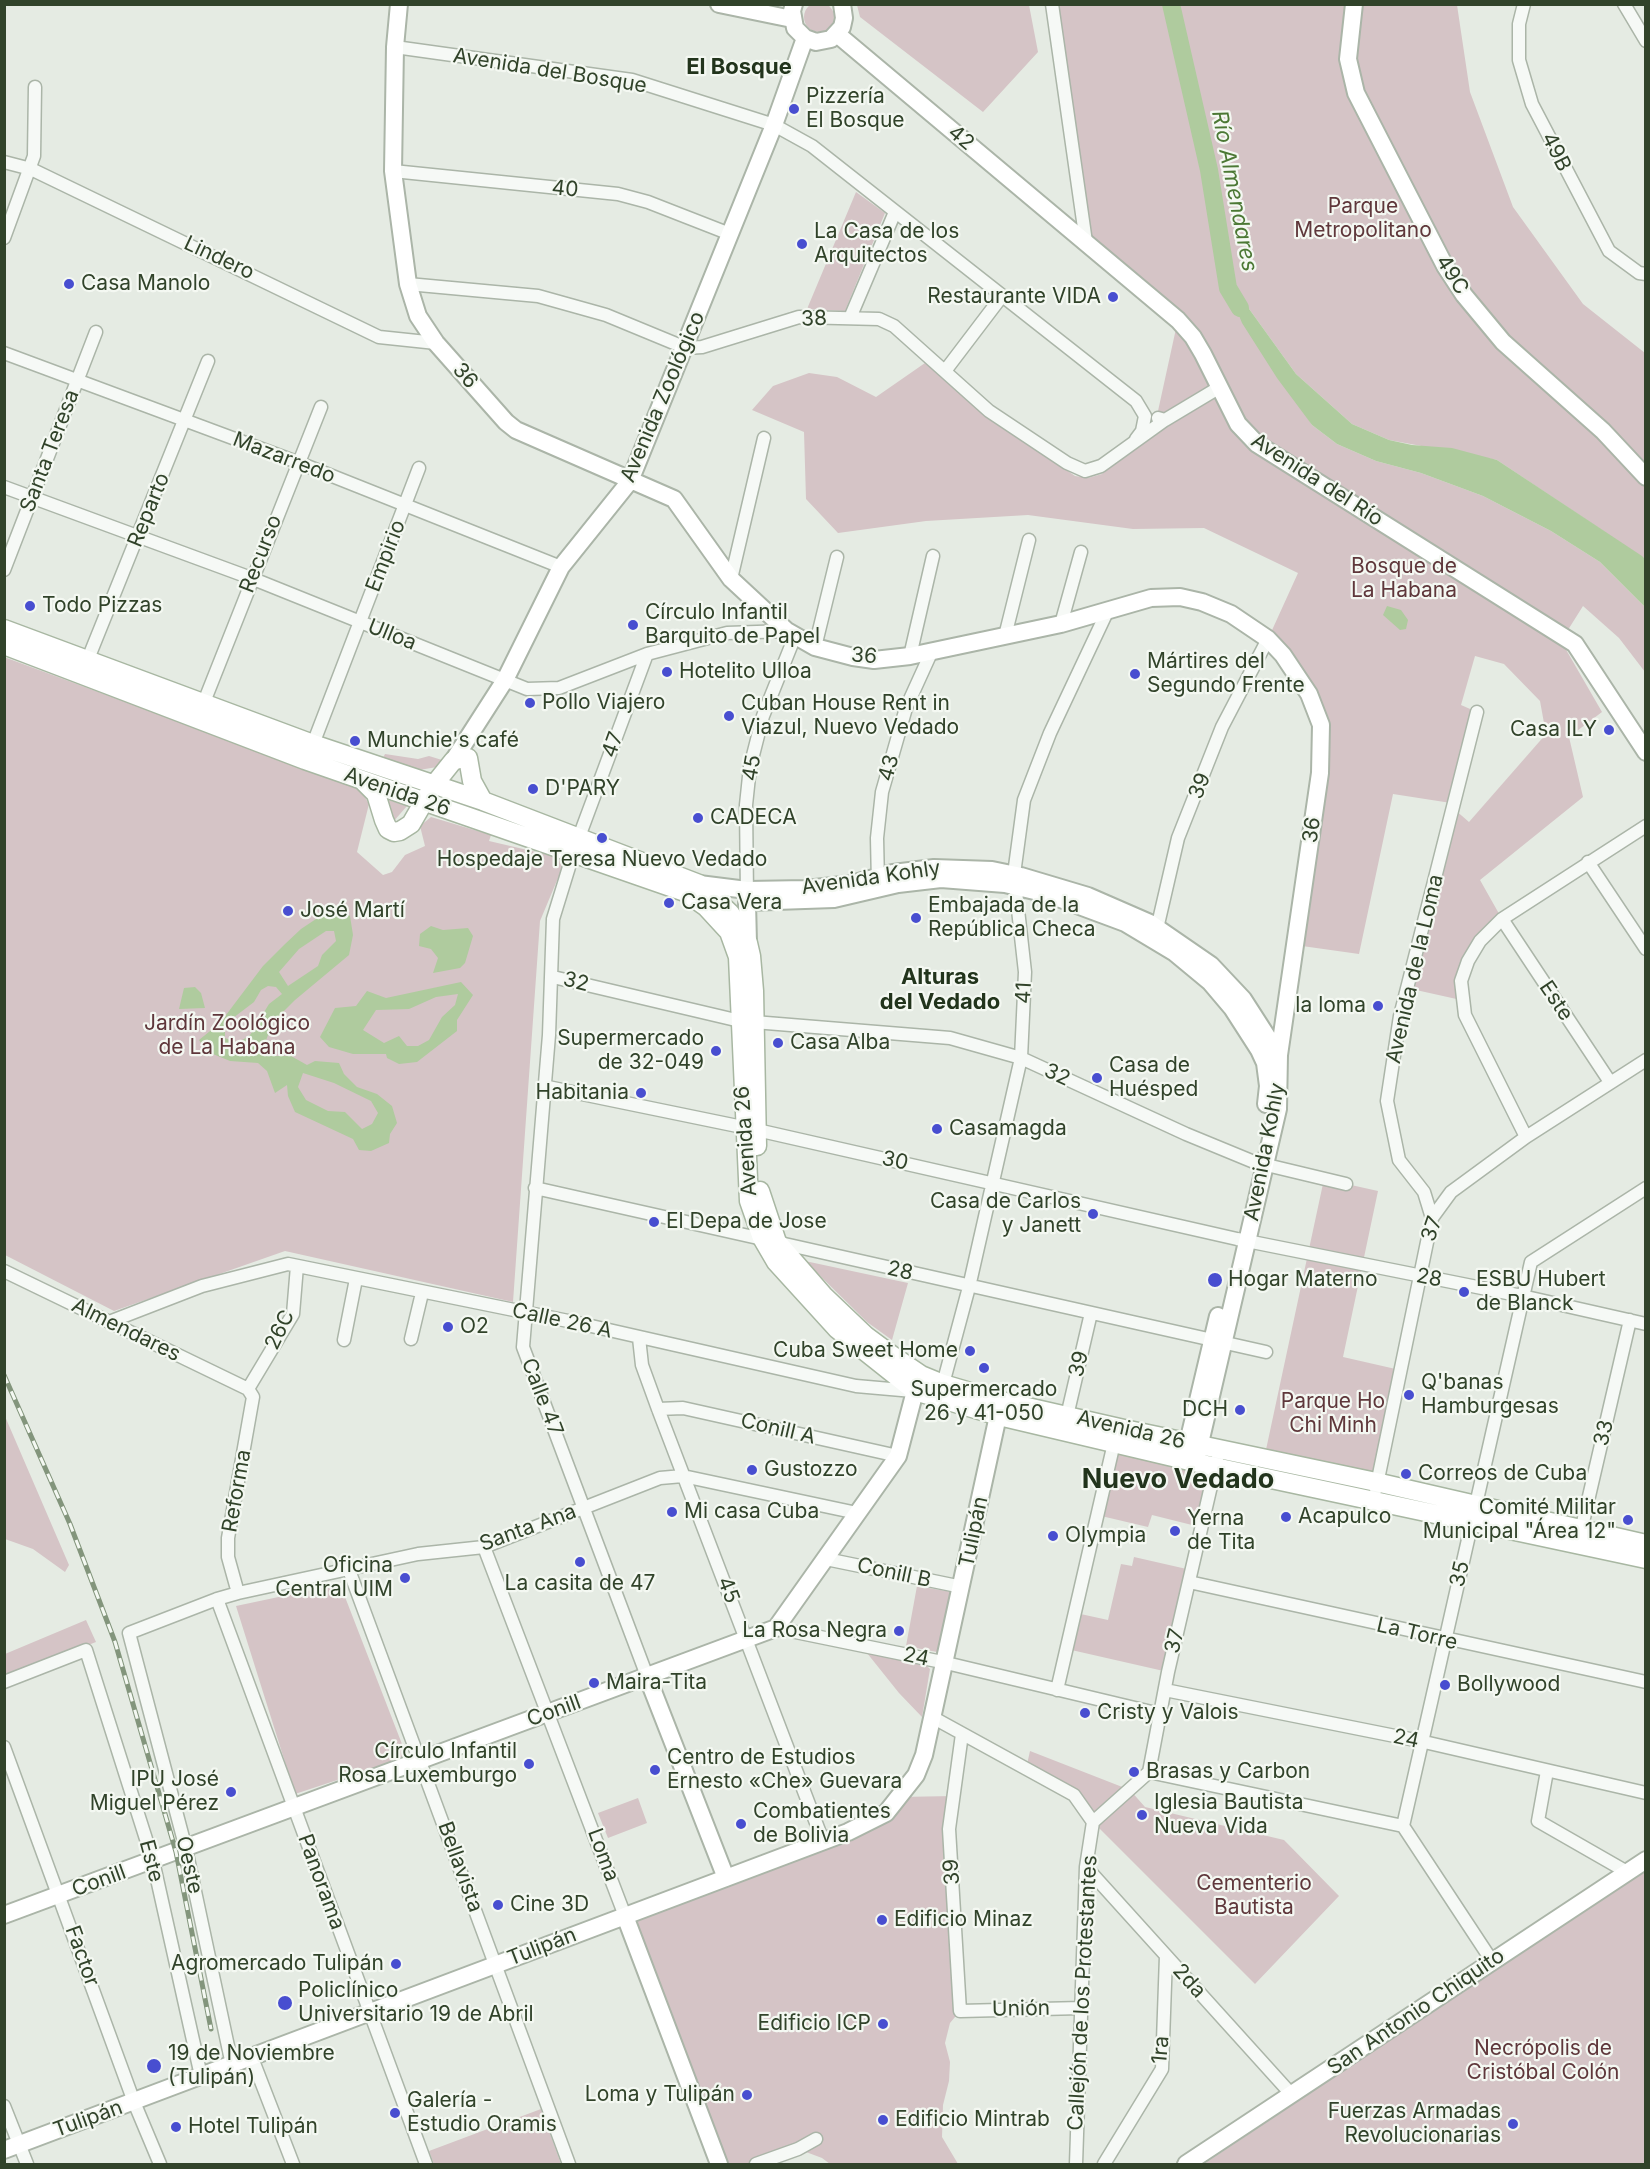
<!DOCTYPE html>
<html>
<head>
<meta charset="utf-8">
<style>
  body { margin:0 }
  #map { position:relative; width:1650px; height:2169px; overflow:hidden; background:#e5ebe3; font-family:Inter,sans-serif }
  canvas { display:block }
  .frame { position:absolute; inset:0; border:6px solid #31432a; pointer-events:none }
</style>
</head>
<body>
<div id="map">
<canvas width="1650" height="2169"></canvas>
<div class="frame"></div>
</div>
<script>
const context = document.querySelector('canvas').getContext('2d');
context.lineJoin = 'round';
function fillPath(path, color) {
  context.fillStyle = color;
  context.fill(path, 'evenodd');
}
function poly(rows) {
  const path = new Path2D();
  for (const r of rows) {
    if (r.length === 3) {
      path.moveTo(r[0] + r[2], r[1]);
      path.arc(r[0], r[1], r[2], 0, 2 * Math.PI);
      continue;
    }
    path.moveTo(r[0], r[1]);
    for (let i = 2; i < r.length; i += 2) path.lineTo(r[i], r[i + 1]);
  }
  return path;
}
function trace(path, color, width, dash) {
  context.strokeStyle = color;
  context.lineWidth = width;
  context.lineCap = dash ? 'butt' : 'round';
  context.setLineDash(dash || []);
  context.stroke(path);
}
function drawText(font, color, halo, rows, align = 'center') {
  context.font = font + ' Inter,sans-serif';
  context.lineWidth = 4.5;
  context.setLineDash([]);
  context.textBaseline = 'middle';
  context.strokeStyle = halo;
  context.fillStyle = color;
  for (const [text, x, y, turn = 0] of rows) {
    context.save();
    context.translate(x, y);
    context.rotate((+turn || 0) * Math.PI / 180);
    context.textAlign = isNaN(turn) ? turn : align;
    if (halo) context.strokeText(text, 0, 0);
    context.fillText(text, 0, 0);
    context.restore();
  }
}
fillPath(poly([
  [819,17,15],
  [857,5,1029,5,1038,52,983,112,860,17],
  [1053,5,1457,5,1470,92,1513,207,1583,304,1645,353,1645,559,1497,460,1389,440,1352,424,1296,374,1247,306,1229,289,1312,425,1337,444,1376,461,1421,473,1483,496,1551,531,1600,562,1645,607,1645,672,1619,638,1583,606,1561,641,1602,712,1569,737,1583,797,1480,880,1502,919,1468,961,1461,1000,1407,988,1454,809,1469,822,1546,734,1540,701,1504,664,1475,656,1461,705,1477,712,1451,803,1393,794,1359,954,1295,945,1321,725,1268,639,1298,573,1204,528,1133,529,1028,515,926,521,838,533,806,499,804,432,752,410,773,386,809,373,837,377,876,397,925,363,984,413,1075,476,1088,478,1102,474,1158,411,1177,324,1086,242],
  [856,192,885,213,845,311,807,309],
  [4,657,360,789,369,804,357,852,383,875,392,872,405,855,425,846,420,826,431,817,491,835,489,841,566,859,540,921,513,1302,285,1251,114,1311,5,1255],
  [385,754,418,759,429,756,442,760,437,767,419,770,383,758],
  [385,799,407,806,393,822],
  [1324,1179,1378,1191,1343,1357,1400,1370,1376,1482,1264,1459],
  [805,1261,908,1283,892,1340,867,1322],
  [4,1414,69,1565,65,1572,33,1549,5,1539],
  [1114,1443,1215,1467,1200,1527,1152,1515,1148,1527,1097,1515],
  [1134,1557,1191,1570,1168,1672,1067,1649,1076,1613,1108,1620,1121,1564,1132,1566],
  [340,1584,407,1757,295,1794,236,1606],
  [917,1586,952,1592,937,1652,906,1646],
  [86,1620,96,1642,5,1677,5,1654],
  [867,1653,925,1664,930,1669,922,1717,899,1693],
  [1030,1751,1130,1790,1145,1807,1284,1840,1339,1896,1255,1984,1093,1822,1074,1795,1026,1769],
  [954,1796,960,2011,950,2023,945,2043,950,2062,949,2081,943,2105,942,2137,958,2164,830,2164,822,2158,798,2149,756,2164,719,2164,625,1916,848,1832,899,1797],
  [638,1798,647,1823,608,1838,598,1813],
  [1645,1870,1645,2164,1204,2164,1420,2019],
  [541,2109,561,2164,434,2164,429,2151]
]), '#d5c4c6');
fillPath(poly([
  [1228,288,1247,306,1296,374,1352,424,1389,440,1412,445,1452,448,1497,460,1642,556,1645,559,1645,607,1600,562,1551,531,1483,496,1421,473,1376,461,1337,444,1312,425,1277,378,1242,323],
  [1387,606,1401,610,1408,620,1406,629,1400,630,1383,615],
  [337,905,350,916,353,935,349,955,295,1000,273,1022,265,1043,273,1056,291,1056,307,1065,315,1061,339,1063,344,1074,357,1087,377,1094,392,1106,397,1123,390,1134,389,1143,371,1151,359,1150,353,1139,295,1112,288,1096,287,1085,275,1093,267,1071,258,1063,230,1061,208,1052,199,1040,220,1023,263,966,284,945,301,929],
  [326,931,334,931,336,941,322,955,318,966,288,986,279,972,299,949],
  [268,986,276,987,282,994,269,1004,250,1035,238,1043,225,1038,225,1031,233,1018,254,1002,261,990],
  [303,1073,334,1083,371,1101,378,1113,372,1124,362,1129,345,1112,328,1111,306,1100,298,1087],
  [431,926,443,930,468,928,473,936,465,963,460,968,433,973,438,958,431,949,419,946,420,934],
  [461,982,473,995,457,1020,457,1031,417,1062,399,1064,387,1058,386,1054,353,1054,329,1047,320,1037,335,1008,356,1006,367,991,386,998],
  [458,994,455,1005,442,1017,429,1040,418,1046,407,1046,399,1036,384,1043,363,1030,376,1010,409,1009,436,997],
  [195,987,201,993,205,1008,179,1009,184,988]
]), '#afcb9e');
trace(poly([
  [1171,4,1209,170,1228,288,1240,308]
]), '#afcb9e', 18);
const street = poly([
  [1052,4,1086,242],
  [1524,4,1519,24,1519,60,1532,104,1609,251,1639,273,1646,274],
  [1624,4,1646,41],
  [395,47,632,80,774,125,812,146,1136,401,1145,416,1142,431,1136,439],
  [4,162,31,169,379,337,436,343],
  [393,171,618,194,648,202,730,234],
  [4,238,34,156,35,87],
  [408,284,538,296,606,315,686,348,702,347,799,317,879,319,894,326,989,411,1067,463,1085,471,1101,466,1165,420],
  [850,318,895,212],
  [4,353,297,462,561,567],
  [945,371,1002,296],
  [1158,418,1165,420,1220,387],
  [4,487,251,578,527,689,559,688,647,654,727,633,787,631],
  [4,570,96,332],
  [731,579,764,438],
  [1061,624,1081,552],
  [1005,636,1029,540],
  [815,647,837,557],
  [910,656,933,556],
  [88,659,208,361],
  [204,702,321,407],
  [313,744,419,468],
  [579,837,647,654],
  [573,854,553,919,549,1035,523,1347,647,1676],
  [1588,862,1646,949],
  [878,883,877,838,882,792,906,708,931,653],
  [747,897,746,805,750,767,763,716,795,636],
  [1502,919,1610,1082],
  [1156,933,1178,838,1222,727,1268,639],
  [553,977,740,1021],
  [754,1022,950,1038,1021,1058,1186,1134,1254,1162,1346,1184],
  [543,1086,757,1130,1237,1239,1522,1296,1646,1324],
  [1526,1137,1465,1015,1461,981,1468,961,1480,941,1502,919,1646,826],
  [535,1188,1266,1352],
  [1432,1218,1424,1192,1399,1160,1387,1101,1400,1016,1477,712],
  [4,1271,248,1389],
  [109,1322,202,1286,288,1264,578,1323,856,1386,913,1391],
  [639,1338,642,1365,658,1409,823,1841],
  [411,1339,422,1293],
  [344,1340,356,1279],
  [943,1384,969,1287,1021,1058,1025,972,1014,874,1024,800,1050,733,1107,612],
  [248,1389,293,1314,297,1266],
  [658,1409,683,1408,898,1456],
  [1067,1416,1091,1313],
  [1376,1489,1432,1218,1451,1192,1526,1137,1646,1060],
  [1580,1535,1630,1320],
  [484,1547,625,1916],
  [826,1559,962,1587],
  [349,1570,569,2164],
  [1189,1582,1646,1682],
  [238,1593,228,1557,228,1538,253,1397,248,1389],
  [217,1599,426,2164],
  [776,1628,942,1662,1160,1714],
  [4,1682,86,1650,153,1861,201,2076],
  [1057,1690,1114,1443],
  [1165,1690,1420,1741,1646,1793],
  [932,1717,1074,1795,1093,1822],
  [962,1734,949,1829,960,2011,1081,2008],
  [4,1747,134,2102,160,2164],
  [1547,1771,1538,1821,1627,1872],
  [1149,1772,1403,1826],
  [1093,1822,1149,1772,1168,1672,1217,1460],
  [1086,1867,1292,2095],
  [1492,1961,1403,1826,1531,1262,1646,1188],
  [252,2058,293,2164],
  [232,2065,186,1849,129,1633,217,1599,238,1593,418,1554,484,1547,660,1478,683,1476,857,1513],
  [4,2106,27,2164],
  [756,2164,798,2149,816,2139],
  [1076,2164,1086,1867,1093,1822],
  [1104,2164,1162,2069,1166,1956]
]);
const secondary = poly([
  [399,4,395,47,393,171,408,284,418,316,436,343,506,422,516,430,674,499,731,579,787,631,815,647,853,657,874,660,910,656,1061,624,1151,598,1180,597,1202,602,1231,614,1268,639,1283,655,1309,694,1321,725,1320,773,1279,1055],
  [719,4,792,19],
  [794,4,792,11,795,28,805,38,816,42,831,39,842,27,844,18,842,4],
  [1354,4,1348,59,1356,93,1445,266,1464,295,1503,342,1603,431,1646,477],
  [837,34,1178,320,1193,337,1203,354,1238,424,1257,444,1575,644,1646,752],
  [453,761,505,680,561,567,630,481,774,125,805,38],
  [699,884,747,890,806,889,851,884,893,873,934,868,992,870,1021,876,1088,896,1150,923,1211,965,1243,999,1279,1055,1278,1109,1197,1456],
  [748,943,747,902,834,899,898,884,941,879,1005,884,1047,894,1125,923,1175,953,1210,982,1232,1008,1259,1050,1265,1063,1268,1086,1266,1104],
  [1185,1455,1218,1316],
  [647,1676,726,1878],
  [4,1915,776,1628,898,1456,915,1391],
  [625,1916,719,2164],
  [4,2150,848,1832,886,1813,916,1775,924,1755,1001,1402],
  [1186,2164,1646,1860]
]);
const primary = poly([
  [4,629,313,744,483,801,699,884,730,913,748,943,751,956,754,991,757,1146],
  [4,645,305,760,685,892,706,907,729,932,738,957,749,1201,762,1238,776,1262,837,1329,915,1391,999,1416,1215,1467,1646,1559],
  [362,780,376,794,384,820,388,829,394,832,400,831,411,824,433,786,453,761,461,758,468,758,472,781,483,801],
  [760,1191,777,1242,823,1295,866,1336,893,1356,921,1375,943,1384,1001,1401,1124,1429,1376,1482,1646,1544]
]);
trace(street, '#abb5a8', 15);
trace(secondary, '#abb5a8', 20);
trace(primary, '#a8b7a2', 21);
trace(street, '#f6f9f6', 12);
trace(secondary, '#fff', 16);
trace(primary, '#fff', 18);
const rail = poly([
  [4,1375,70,1524,115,1642,176,1852,211,2029]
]);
trace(rail, '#83957c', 5);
trace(rail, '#f4f8f2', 3, [9]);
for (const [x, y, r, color] of [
  [794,109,6,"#484ed0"],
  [802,244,6,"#484ed0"],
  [69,284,6,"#484ed0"],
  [1113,297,6,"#484ed0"],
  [30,606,6,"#484ed0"],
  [633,625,6,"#484ed0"],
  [667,672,6,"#484ed0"],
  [1135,674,6,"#484ed0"],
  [530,703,6,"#484ed0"],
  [729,716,6,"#484ed0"],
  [1609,730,6,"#484ed0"],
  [355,741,6,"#484ed0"],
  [533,789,6,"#484ed0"],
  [698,818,6,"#484ed0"],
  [602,838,6,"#484ed0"],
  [669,903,6,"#484ed0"],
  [288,911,6,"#484ed0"],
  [916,918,6,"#484ed0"],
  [1378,1006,6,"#484ed0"],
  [778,1043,6,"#484ed0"],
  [716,1051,6,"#484ed0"],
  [1097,1078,6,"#484ed0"],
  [641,1093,6,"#484ed0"],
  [937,1129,6,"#484ed0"],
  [1093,1214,6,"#484ed0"],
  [654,1222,6,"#484ed0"],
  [1215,1280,8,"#484ed0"],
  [1464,1292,6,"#484ed0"],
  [448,1327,6,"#484ed0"],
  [970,1351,6,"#484ed0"],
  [984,1368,6,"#484ed0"],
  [1409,1395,6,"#484ed0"],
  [1240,1410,6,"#484ed0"],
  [752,1470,6,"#484ed0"],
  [1406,1474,6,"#484ed0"],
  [672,1512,6,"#484ed0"],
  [1286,1517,6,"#484ed0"],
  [1628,1520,6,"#484ed0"],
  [1175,1531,6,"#484ed0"],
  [1053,1536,6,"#484ed0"],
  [580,1562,6,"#484ed0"],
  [405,1578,6,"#484ed0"],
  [899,1631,6,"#484ed0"],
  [594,1683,6,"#484ed0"],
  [1445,1685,6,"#484ed0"],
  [1085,1713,6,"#484ed0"],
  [529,1764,6,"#484ed0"],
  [655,1770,6,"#484ed0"],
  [1134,1772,6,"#484ed0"],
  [231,1792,6,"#484ed0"],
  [1142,1815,6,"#484ed0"],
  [741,1824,6,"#484ed0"],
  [498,1905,6,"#484ed0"],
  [882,1920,6,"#484ed0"],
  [396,1964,6,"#484ed0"],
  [285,2003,8,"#484ed0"],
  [883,2024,6,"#484ed0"],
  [154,2066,8,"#484ed0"],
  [747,2095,6,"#484ed0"],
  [395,2113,6,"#484ed0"],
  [883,2120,6,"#484ed0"],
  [1513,2124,6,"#484ed0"],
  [176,2127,6,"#484ed0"]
]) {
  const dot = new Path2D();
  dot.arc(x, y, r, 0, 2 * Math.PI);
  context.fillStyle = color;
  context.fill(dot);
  trace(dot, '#f4f8f2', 2);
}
drawText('21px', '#31432a', '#f4f8f2', [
  ["Avenida del Bosque",550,71,9],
  ["42",961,138,40],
  ["49B",1556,152,64],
  ["40",565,189,6],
  ["Lindero",219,258,25],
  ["49C",1452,275,58],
  ["38",814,319,-2],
  ["36",465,376,49],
  ["Avenida Zoológico",663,397,-67],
  ["Santa Teresa",50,451,-69],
  ["Mazarredo",284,458,21],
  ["Avenida del Río",1317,480,33],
  ["Reparto",149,510,-68],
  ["Recurso",261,554,-69],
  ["Empirio",386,556,-69],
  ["Ulloa",392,635,22],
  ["36",864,656,5],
  ["47",613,745,-70],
  ["45",752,768,-80],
  ["43",889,768,-74],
  ["39",1200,786,-68],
  ["Avenida 26",397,792,19],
  ["36",1312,830,-82],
  ["Avenida Kohly",871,878,-8],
  ["Avenida de la Loma",1415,969,-77],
  ["32",576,982,14],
  ["41",1024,993,-87],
  ["Este",1556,1001,56],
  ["32",1057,1075,25],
  ["Avenida 26",746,1141,-94],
  ["Avenida Kohly",1265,1152,-79],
  ["30",895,1161,13],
  ["37",1432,1229,-71],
  ["28",900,1271,13],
  ["28",1429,1278,11],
  ["Calle 26 A",562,1321,12],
  ["Almendares",126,1330,26],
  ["26C",280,1330,-64],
  ["39",1079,1364,-77],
  ["Calle 47",542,1397,69],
  ["Conill A",778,1429,13],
  ["Avenida 26",1131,1430,13],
  ["33",1604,1433,-77],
  ["Reforma",237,1491,-80],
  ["Santa Ana",528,1528,-20],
  ["Tulipán",974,1532,-78],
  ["Conill B",894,1573,12],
  ["35",1460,1574,-77],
  ["45",728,1590,69],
  ["La Torre",1417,1634,13],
  ["37",1175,1641,-77],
  ["24",916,1657,12],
  ["Conill",554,1711,-20],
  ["24",1406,1739,12],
  ["Loma",603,1855,70],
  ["Este",151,1861,75],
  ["Oeste",189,1865,77],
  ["Bellavista",460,1867,70],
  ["39",952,1872,-94],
  ["Conill",99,1881,-20],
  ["Panorama",321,1882,70],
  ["Tulipán",542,1947,-21],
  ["Factor",82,1956,70],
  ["2da",1189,1981,48],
  ["Callejón de los Protestantes",1083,1993,-87],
  ["Unión",1021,2009,-1],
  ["San Antonio Chiquito",1416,2012,-34],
  ["1ra",1161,2050,-85],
  ["Tulipán",88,2119,-20]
]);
drawText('21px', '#31432a', '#f4f8f2', [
  ["Pizzería",806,97],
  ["El Bosque",806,121],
  ["La Casa de los",814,232],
  ["Arquitectos",814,256],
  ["Casa Manolo",81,284],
  ["Restaurante VIDA",1101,297,"right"],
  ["Todo Pizzas",42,606],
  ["Círculo Infantil",645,613],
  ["Barquito de Papel",645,637],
  ["Mártires del",1147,662],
  ["Segundo Frente",1147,686],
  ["Hotelito Ulloa",679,672],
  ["Pollo Viajero",542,703],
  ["Cuban House Rent in",741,704],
  ["Viazul, Nuevo Vedado",741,728],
  ["Casa ILY",1597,730,"right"],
  ["Munchie's café",367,741],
  ["D'PARY",545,789],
  ["CADECA",710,818],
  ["Hospedaje Teresa Nuevo Vedado",602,860,"center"],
  ["Casa Vera",681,903],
  ["Embajada de la",928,906],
  ["República Checa",928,930],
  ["José Martí",300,911],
  ["la loma",1366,1006,"right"],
  ["Supermercado",704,1039,"right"],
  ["de 32-049",704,1063,"right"],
  ["Casa Alba",790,1043],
  ["Casa de",1109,1066],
  ["Huésped",1109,1090],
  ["Habitania",629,1093,"right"],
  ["Casamagda",949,1129],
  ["Casa de Carlos",1081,1202,"right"],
  ["y Janett",1081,1226,"right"],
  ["El Depa de Jose",666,1222],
  ["Hogar Materno",1228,1280],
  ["ESBU Hubert",1476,1280],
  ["de Blanck",1476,1304],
  ["O2",460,1327],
  ["Cuba Sweet Home",958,1351,"right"],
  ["Q'banas",1421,1383],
  ["Hamburgesas",1421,1407],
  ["Supermercado",984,1390,"center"],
  ["26 y 41-050",984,1414,"center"],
  ["DCH",1228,1410,"right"],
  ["Gustozzo",764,1470],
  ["Correos de Cuba",1418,1474],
  ["Comité Militar",1616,1508,"right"],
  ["Municipal \"Área 12\"",1616,1532,"right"],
  ["Mi casa Cuba",684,1512],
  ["Acapulco",1298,1517],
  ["Yerna",1187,1519],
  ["de Tita",1187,1543],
  ["Olympia",1065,1536],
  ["Oficina",393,1566,"right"],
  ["Central UIM",393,1590,"right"],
  ["La casita de 47",580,1584,"center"],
  ["La Rosa Negra",887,1631,"right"],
  ["Maira-Tita",606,1683],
  ["Bollywood",1457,1685],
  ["Cristy y Valois",1097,1713],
  ["Círculo Infantil",517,1752,"right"],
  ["Rosa Luxemburgo",517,1776,"right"],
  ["Centro de Estudios",667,1758],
  ["Ernesto «Che» Guevara",667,1782],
  ["Brasas y Carbon",1146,1772],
  ["IPU José",219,1780,"right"],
  ["Miguel Pérez",219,1804,"right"],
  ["Iglesia Bautista",1154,1803],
  ["Nueva Vida",1154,1827],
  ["Combatientes",753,1812],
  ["de Bolivia",753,1836],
  ["Cine 3D",510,1905],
  ["Edificio Minaz",894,1920],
  ["Agromercado Tulipán",384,1964,"right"],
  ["Policlínico",298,1991],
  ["Universitario 19 de Abril",298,2015],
  ["Edificio ICP",871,2024,"right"],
  ["19 de Noviembre",168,2054],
  ["(Tulipán)",168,2078],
  ["Loma y Tulipán",735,2095,"right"],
  ["Galería -",407,2101],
  ["Estudio Oramis",407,2125],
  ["Fuerzas Armadas",1501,2112,"right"],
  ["Revolucionarias",1501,2136,"right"],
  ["Edificio Mintrab",895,2120],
  ["Hotel Tulipán",188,2127]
], 'left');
drawText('21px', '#5f373b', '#f4f8f2', [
  ["Parque",1363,207],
  ["Metropolitano",1363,231],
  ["Bosque de",1404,567],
  ["La Habana",1404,591],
  ["Jardín Zoológico",227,1024],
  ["de La Habana",227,1048],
  ["Parque Ho",1333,1402],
  ["Chi Minh",1333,1426],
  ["Cementerio",1254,1884],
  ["Bautista",1254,1908],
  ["Necrópolis de",1543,2049],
  ["Cristóbal Colón",1543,2073]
]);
drawText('bold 22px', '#22341c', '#f4f8f2', [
  ["El Bosque",739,67],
  ["Alturas",940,977],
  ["del Vedado",940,1002]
]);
drawText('italic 22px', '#4b7834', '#f4f8f2', [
  ["Río Almendares",1234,191,79]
]);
drawText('bold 27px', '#22341c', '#f4f8f2', [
  ["Nuevo Vedado",1178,1480]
]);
</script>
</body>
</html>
